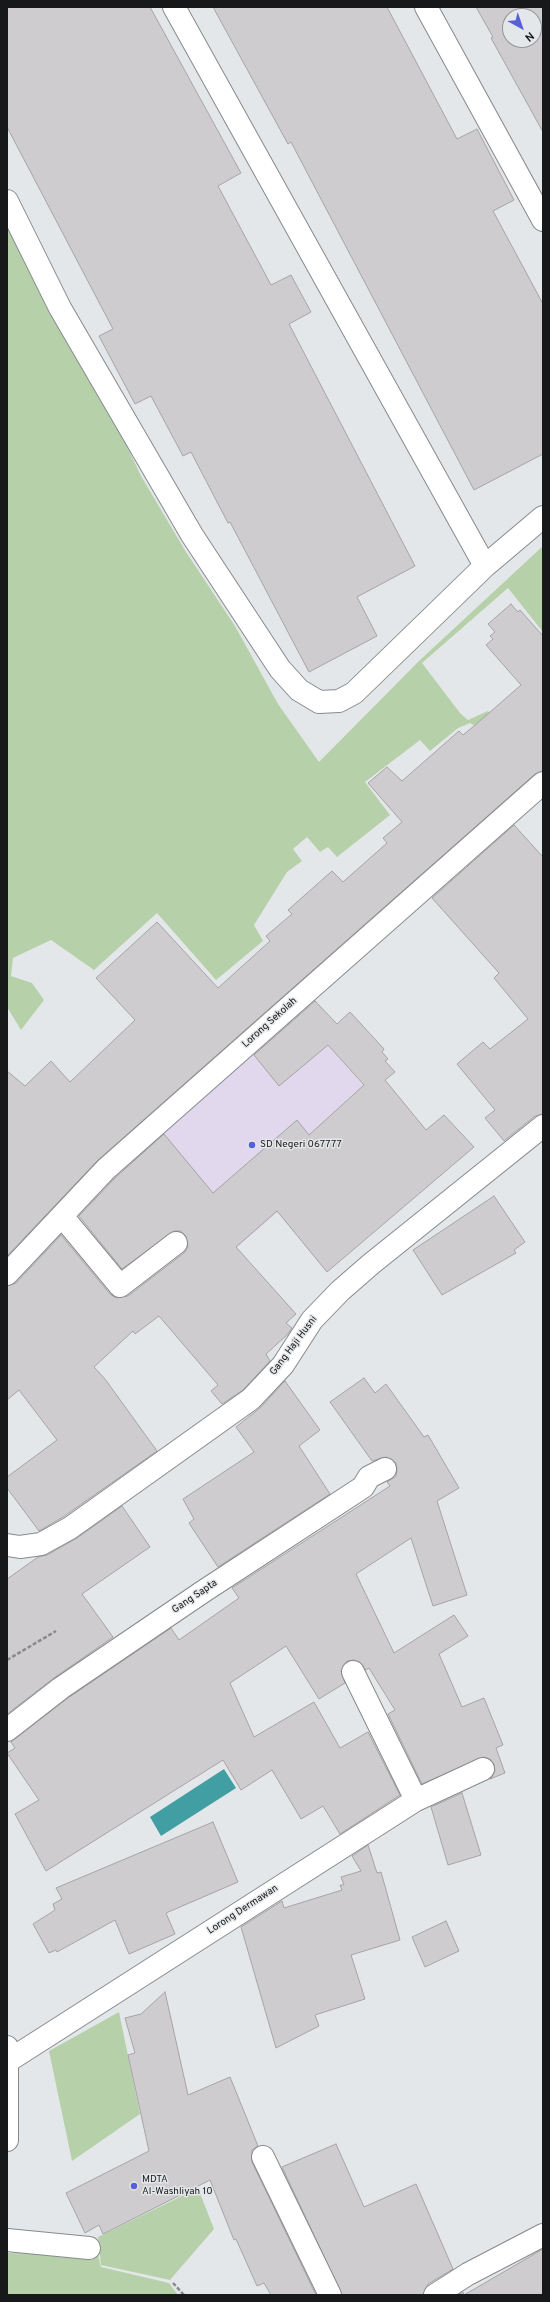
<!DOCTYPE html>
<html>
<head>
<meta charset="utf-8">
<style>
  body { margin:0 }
  #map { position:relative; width:550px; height:2302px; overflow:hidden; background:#e4e7e9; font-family:Overpass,sans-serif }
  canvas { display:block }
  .frame { position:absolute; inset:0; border:8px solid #171819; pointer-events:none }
  .north { position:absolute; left:502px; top:8px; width:40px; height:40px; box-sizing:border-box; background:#e4e7e9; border:1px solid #929496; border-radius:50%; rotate:140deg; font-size:11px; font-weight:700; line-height:16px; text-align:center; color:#171819 }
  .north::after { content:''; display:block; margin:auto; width:14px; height:18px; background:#5661d8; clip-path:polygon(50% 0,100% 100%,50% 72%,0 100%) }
</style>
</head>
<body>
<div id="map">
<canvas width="550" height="2302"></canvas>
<div class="frame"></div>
<div class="north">N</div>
</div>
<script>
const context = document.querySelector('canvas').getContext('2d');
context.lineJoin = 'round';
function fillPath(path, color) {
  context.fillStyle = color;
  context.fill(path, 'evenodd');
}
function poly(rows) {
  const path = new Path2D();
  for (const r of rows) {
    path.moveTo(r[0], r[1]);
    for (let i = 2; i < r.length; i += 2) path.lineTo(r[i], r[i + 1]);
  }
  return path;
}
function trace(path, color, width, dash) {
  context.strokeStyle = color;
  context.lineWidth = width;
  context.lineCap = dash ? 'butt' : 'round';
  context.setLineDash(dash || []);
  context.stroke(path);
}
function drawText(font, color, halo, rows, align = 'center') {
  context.font = font + ' Overpass,sans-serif';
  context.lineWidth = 3;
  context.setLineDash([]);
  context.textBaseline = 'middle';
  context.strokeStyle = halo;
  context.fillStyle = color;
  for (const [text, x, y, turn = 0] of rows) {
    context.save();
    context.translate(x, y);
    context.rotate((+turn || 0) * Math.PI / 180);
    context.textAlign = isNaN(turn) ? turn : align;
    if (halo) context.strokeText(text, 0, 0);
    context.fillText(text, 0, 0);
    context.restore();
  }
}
fillPath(poly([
  [300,1012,390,1117,208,1272,119,1167,174,1123]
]), '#e1d8ed');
fillPath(poly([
  [7,221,110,410,141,476,186,552,235,626,278,704,319,762,420,660,543,546,543,632,508,588,422,663,460,713,468,720,488,711,495,718,482,730,470,723,458,728,430,751,420,740,365,782,390,815,337,857,328,847,320,852,307,837,293,849,302,861,287,872,254,925,263,941,216,980,157,913,94,970,51,940,13,958,11,976,32,983,44,1000,21,1030,7,1007],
  [119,2012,140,2114,72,2161,49,2051],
  [198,2188,214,2229,170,2280,101,2265,98,2237],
  [7,2253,98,2255,101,2267,169,2283,178,2295,7,2295]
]), '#b6d1aa');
fillPath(poly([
  [224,1769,236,1788,161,1836,150,1817]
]), '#419fa4');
const building = poly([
  [7,7,150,7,241,173,218,186,271,285,291,275,311,312,289,324,415,566,357,597,377,636,309,672,230,522,228,523,191,452,183,456,151,396,135,404,99,336,113,329,7,127,7,7],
  [213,7,387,7,457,139,477,129,514,200,493,211,543,304,543,454,474,490,291,142,288,144,213,7],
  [476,7,543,7,543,132,491,38,493,37,476,7],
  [510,16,534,16,534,40,510,40,510,16],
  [511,604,518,612,520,610,543,636,543,771,535,774,98,1160,7,1256,7,1071,25,1086,51,1061,70,1082,135,1020,96,978,157,922,218,988,270,941,266,936,292,914,288,910,332,871,343,882,387,843,383,838,402,822,368,783,387,767,402,781,459,731,463,735,474,726,521,685,486,645,493,639,490,636,495,632,488,624,511,604],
  [514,825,543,857,543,1114,535,1116,504,1141,485,1118,495,1110,457,1064,483,1042,490,1049,528,1019,494,978,499,973,432,898,514,825],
  [315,1001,337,1024,350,1012,384,1049,382,1052,388,1059,385,1061,395,1072,385,1080,426,1130,444,1115,474,1147,327,1272,277,1211,236,1247,296,1314,286,1323,292,1328,287,1335,266,1354,270,1361,243,1390,222,1404,211,1391,218,1385,159,1316,135,1334,133,1331,94,1367,105,1379,157,1451,63,1517,39,1531,7,1488,7,1477,57,1440,19,1390,7,1400,7,1286,16,1283,61,1235,110,1294,116,1298,128,1296,184,1253,188,1247,186,1236,180,1231,174,1231,122,1269,79,1216,115,1178,164,1134,213,1193,297,1120,309,1135,364,1085,328,1045,279,1086,254,1055,315,1001],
  [494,1196,525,1242,514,1250,516,1253,442,1295,413,1250,494,1196],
  [364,1378,375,1393,386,1384,424,1437,428,1435,459,1488,437,1501,467,1595,433,1606,411,1538,356,1574,394,1653,454,1615,468,1636,439,1654,462,1707,484,1698,503,1745,496,1748,505,1773,490,1779,495,1771,494,1764,490,1759,484,1757,422,1784,388,1714,395,1710,369,1668,366,1670,360,1662,354,1660,347,1661,341,1671,345,1683,319,1699,286,1646,230,1683,254,1737,314,1702,340,1748,368,1732,400,1795,340,1834,323,1806,301,1819,272,1770,241,1790,223,1760,46,1871,15,1814,39,1800,7,1753,15,1748,11,1742,68,1698,171,1628,179,1640,239,1598,232,1588,390,1486,387,1482,396,1476,397,1469,396,1463,386,1457,372,1461,330,1402,364,1378],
  [285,1381,320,1430,299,1446,330,1494,218,1567,189,1523,194,1519,183,1499,254,1452,236,1427,260,1408,285,1381],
  [122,1506,150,1547,82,1594,113,1637,54,1678,7,1714,7,1579,38,1557,47,1555,77,1538,122,1506],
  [462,1793,481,1855,448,1865,431,1807,462,1793],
  [213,1822,238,1882,166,1913,175,1934,129,1954,115,1920,57,1952,56,1950,49,1953,33,1924,55,1910,53,1904,62,1899,56,1888,213,1822],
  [368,1845,377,1873,381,1872,400,1940,351,1955,365,1999,315,2015,319,2026,276,2048,241,1927,282,1901,284,1908,342,1890,340,1885,344,1885,341,1877,361,1871,352,1856,368,1845],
  [446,1921,459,1951,425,1967,412,1937,446,1921],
  [165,1992,188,2095,230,2077,258,2146,252,2150,252,2162,316,2295,271,2295,264,2283,257,2286,236,2239,234,2240,210,2180,103,2234,99,2225,85,2233,66,2193,149,2151,128,2055,135,2053,125,2018,141,2014,165,1992],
  [336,2144,364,2207,416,2184,453,2269,428,2284,423,2295,342,2295,282,2167,336,2144],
  [543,2249,543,2295,458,2295,463,2292,464,2295,543,2249]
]);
fillPath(building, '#cfcccf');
trace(building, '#a6a3a5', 1);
const minor = poly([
  [174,7,485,566],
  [426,7,543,220],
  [7,201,60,308,192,535,280,669,299,690,319,702,339,701,354,693,485,566,543,517],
  [62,1216,120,1286,176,1243],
  [7,1274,106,1169,543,783],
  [7,1545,20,1547,41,1544,70,1528,251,1399,283,1365,312,1320,340,1291,371,1264,543,1126],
  [353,1672,416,1800],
  [7,1730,61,1688,204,1591,363,1487,369,1477,385,1469],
  [8,2061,416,1800,483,1769],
  [7,2140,7,2047],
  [263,2157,330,2295],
  [7,2240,89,2248],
  [435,2295,468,2274,543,2235]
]);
trace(minor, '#878a8c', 24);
trace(poly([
  [7,1660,56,1631],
  [173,2283,184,2295]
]), '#888a8c', 2.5, [4, 2]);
trace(minor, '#fff', 22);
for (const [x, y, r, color] of [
  [252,1145,4,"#5661d8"],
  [134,2186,4,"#5661d8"]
]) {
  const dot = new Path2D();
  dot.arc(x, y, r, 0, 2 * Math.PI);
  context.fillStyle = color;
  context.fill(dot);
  trace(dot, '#e4e7e9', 1.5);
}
drawText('10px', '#171819', '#e4e7e9', [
  ["Lorong Sekolah",270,1023,-42],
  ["Gang Haji Husni",294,1346,-53],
  ["Gang Sapta",195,1597,-34],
  ["Lorong Dermawan",243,1910,-33]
]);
drawText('10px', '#171819', '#e4e7e9', [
  ["SD Negeri 067777",260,1145],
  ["MDTA",142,2180],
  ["Al-Washliyah 10",142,2192]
], 'left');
</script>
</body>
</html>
